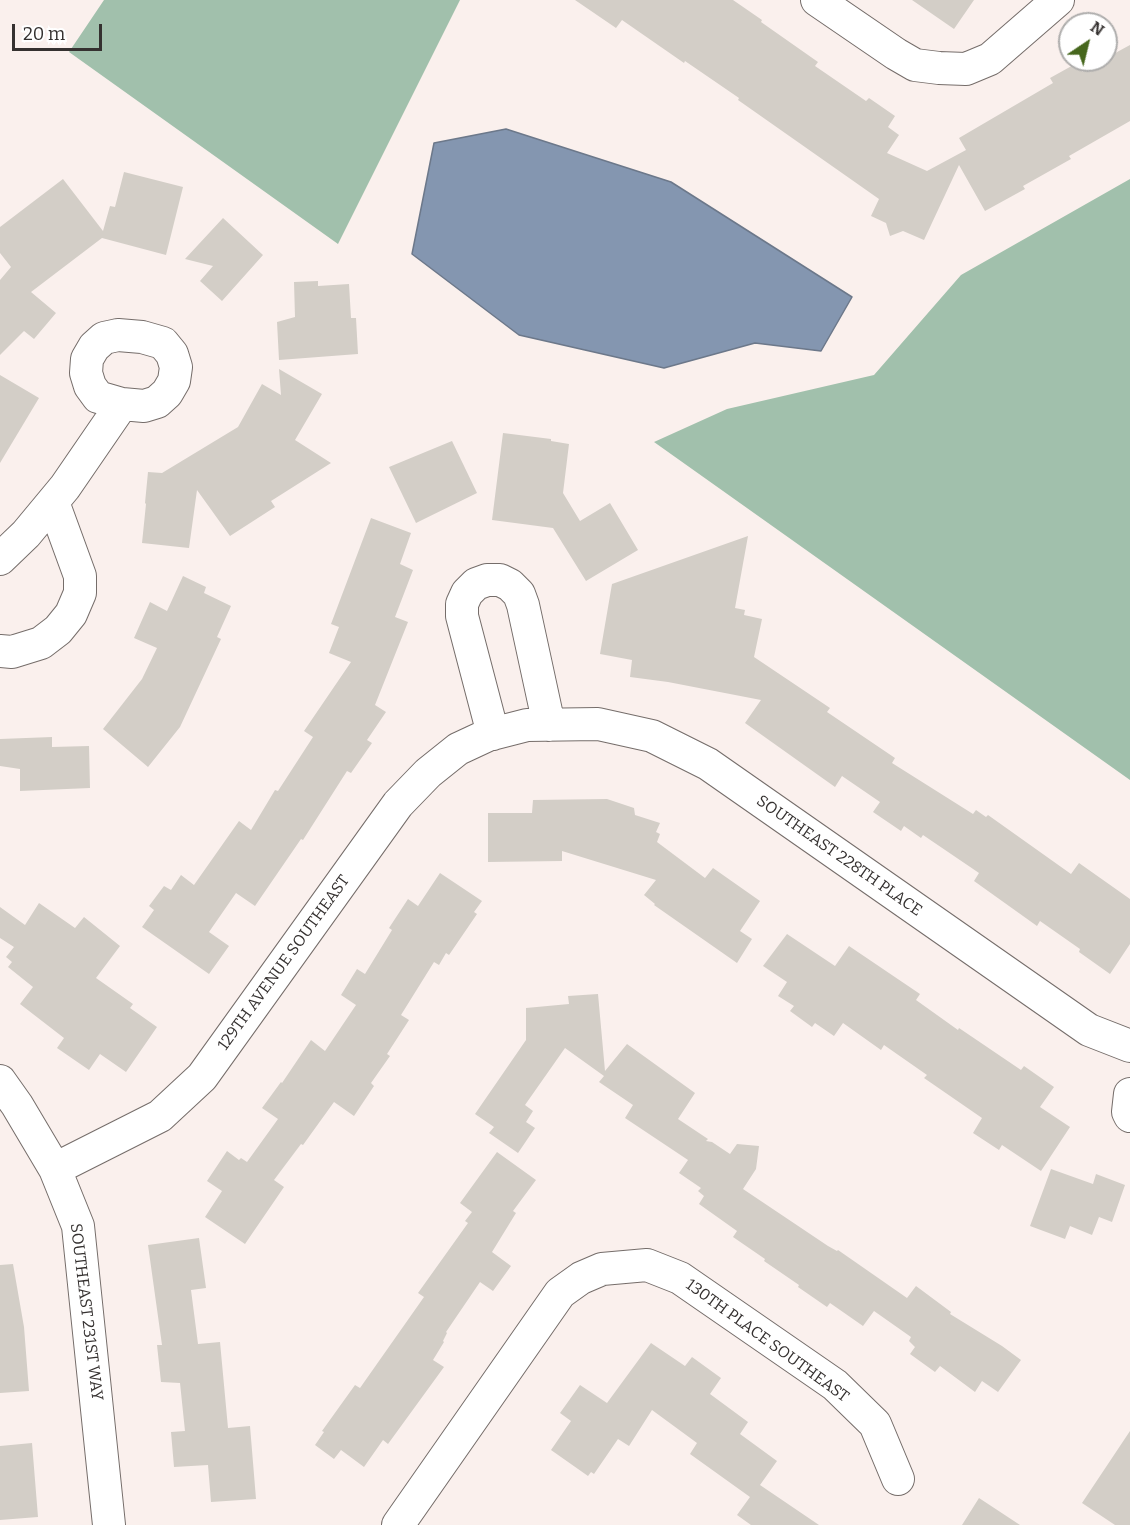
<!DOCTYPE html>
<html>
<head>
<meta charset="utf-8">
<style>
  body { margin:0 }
  #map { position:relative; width:1130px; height:1525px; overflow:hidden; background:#faf0ed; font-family:Bitter,serif }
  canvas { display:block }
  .north { position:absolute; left:1058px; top:12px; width:60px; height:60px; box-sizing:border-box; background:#fff; border:2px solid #aeadac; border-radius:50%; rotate:35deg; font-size:16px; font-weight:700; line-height:24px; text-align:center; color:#353130 }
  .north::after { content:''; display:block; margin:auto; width:21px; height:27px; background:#46671d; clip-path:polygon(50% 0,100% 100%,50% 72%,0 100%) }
  .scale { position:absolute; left:12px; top:24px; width:90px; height:27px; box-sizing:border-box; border:3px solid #353130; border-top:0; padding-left:8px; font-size:18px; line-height:21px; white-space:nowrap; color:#353130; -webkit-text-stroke:4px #fff; paint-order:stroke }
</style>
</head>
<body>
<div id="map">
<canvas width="1130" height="1525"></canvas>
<div class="north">N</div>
<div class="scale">20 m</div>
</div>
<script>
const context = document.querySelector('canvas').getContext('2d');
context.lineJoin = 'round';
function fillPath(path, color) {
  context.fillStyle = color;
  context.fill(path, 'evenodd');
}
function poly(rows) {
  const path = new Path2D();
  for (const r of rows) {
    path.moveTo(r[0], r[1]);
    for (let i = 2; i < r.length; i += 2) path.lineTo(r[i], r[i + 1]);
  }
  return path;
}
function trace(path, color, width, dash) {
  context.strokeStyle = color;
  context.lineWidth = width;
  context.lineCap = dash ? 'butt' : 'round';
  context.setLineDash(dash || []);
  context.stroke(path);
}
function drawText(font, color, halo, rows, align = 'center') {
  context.font = font + ' Bitter,serif';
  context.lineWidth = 4.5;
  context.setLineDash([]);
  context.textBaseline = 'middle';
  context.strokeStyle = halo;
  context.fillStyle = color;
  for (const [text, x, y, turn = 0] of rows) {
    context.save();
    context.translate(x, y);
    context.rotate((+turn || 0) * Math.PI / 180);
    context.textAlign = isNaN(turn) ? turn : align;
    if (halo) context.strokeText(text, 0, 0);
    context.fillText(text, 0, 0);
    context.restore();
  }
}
fillPath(poly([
  [104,0,460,0,338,244,69,52],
  [1130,179,1130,780,654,442,727,409,874,375,961,275]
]), '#a1c0ac');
const water = poly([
  [506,129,671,182,852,297,821,351,755,343,664,368,519,335,412,254,434,143,506,129]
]);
fillPath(water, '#8496b0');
trace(water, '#6c788a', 1.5);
fillPath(poly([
  [575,0,733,0,762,20,761,22,818,62,815,66,866,101,869,98,895,116,888,127,899,135,887,153,927,171,966,150,959,138,1053,83,1050,78,1077,63,1082,72,1103,60,1106,60,1106,58,1130,45,1130,121,1069,156,1071,159,1023,186,1025,189,985,211,959,165,924,240,903,231,890,236,886,223,871,216,879,199,738,100,739,98,685,61,684,63,622,20,616,28],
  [912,0,974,0,954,29],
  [124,172,183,187,166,255,102,238,31,292,56,313,34,339,24,331,0,355,0,280,11,267,0,253,0,227,63,179,103,231,110,206,115,207],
  [223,218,263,255,222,301,200,281,213,266,185,259],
  [318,281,318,286,349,284,351,318,356,318,358,354,279,360,277,322,295,317,294,282],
  [279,369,322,394,295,440,331,463,271,501,275,507,230,536,197,490,189,548,142,543,146,504,145,503,148,472,162,473,238,427,262,384,281,395],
  [0,375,39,398,0,463],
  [503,433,551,439,551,441,569,444,563,493,580,521,610,503,638,550,586,581,553,528,492,520],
  [452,441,477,493,416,523,389,467],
  [371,518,411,533,400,564,413,570,395,617,408,622,375,705,386,712,367,740,372,743,351,773,347,771,303,840,301,839,255,906,236,893,209,932,229,946,209,974,142,927,154,910,149,906,164,886,171,890,181,875,194,885,239,821,251,830,275,790,278,791,313,737,304,731,351,662,329,653,339,627,331,624],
  [748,536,735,608,745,610,744,615,762,619,754,657,830,708,827,712,895,758,892,763,973,814,976,810,986,817,988,815,1071,874,1079,863,1130,899,1130,944,1110,974,1079,952,1080,949,1040,921,1037,926,974,881,979,873,923,835,921,838,904,826,901,831,873,812,880,802,842,776,835,787,745,723,761,700,668,682,630,677,632,660,600,654,612,584],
  [183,576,206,587,204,593,231,606,217,637,221,639,180,727,148,767,103,729,142,679,157,648,134,638,150,602,167,611],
  [52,737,52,747,89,746,90,788,20,791,20,769,0,766,0,739],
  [607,799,634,808,635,815,660,823,656,832,660,834,657,842,705,878,713,868,760,901,740,931,752,939,737,963,654,905,655,904,644,895,656,880,562,851,562,861,488,862,488,813,532,813,533,800],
  [440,873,482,901,474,912,477,914,449,955,446,953,439,965,434,962,401,1015,409,1020,387,1054,390,1056,371,1083,374,1086,354,1116,334,1102,303,1145,301,1144,274,1180,284,1187,245,1244,205,1217,222,1191,207,1181,227,1151,239,1160,241,1158,247,1162,278,1119,262,1108,281,1082,282,1083,311,1040,325,1051,356,1005,341,995,357,969,365,974,392,930,389,928,408,899,418,906],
  [39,903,75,928,84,917,120,946,96,978,133,1004,130,1008,157,1027,126,1072,100,1054,89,1070,57,1048,64,1038,20,1004,33,987,8,967,12,962,6,957,14,947,0,938,0,907,25,925],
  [787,934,835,966,849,946,920,994,916,1000,958,1030,959,1028,1021,1070,1024,1066,1054,1087,1040,1107,1070,1127,1041,1171,1002,1145,999,1150,973,1133,982,1118,924,1078,927,1075,884,1045,881,1050,843,1023,834,1036,815,1023,812,1027,790,1011,794,1006,778,996,787,982,763,966],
  [598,994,605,1071,627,1044,695,1093,678,1119,708,1139,706,1141,712,1142,730,1154,737,1144,759,1146,756,1169,743,1189,828,1246,837,1251,838,1250,907,1298,916,1286,951,1312,950,1314,1002,1346,1021,1360,998,1392,982,1381,975,1392,940,1366,935,1372,910,1354,915,1347,909,1341,911,1337,874,1311,863,1326,830,1303,827,1307,798,1287,799,1285,764,1261,765,1259,733,1237,737,1231,699,1204,704,1196,698,1191,701,1188,679,1173,688,1160,625,1118,633,1105,599,1082,604,1076,565,1048,525,1105,533,1111,526,1122,535,1128,518,1153,489,1133,494,1127,475,1114,526,1040,526,1008,569,1004,568,996],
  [497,1152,536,1180,513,1211,516,1213,492,1252,511,1266,493,1291,480,1282,446,1332,447,1333,443,1341,444,1342,433,1360,444,1367,388,1444,383,1440,364,1467,341,1450,334,1459,315,1445,324,1432,322,1431,355,1385,360,1388,424,1297,418,1293,468,1223,465,1221,472,1212,460,1203],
  [1051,1169,1093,1184,1096,1174,1125,1185,1112,1222,1099,1217,1092,1235,1070,1226,1065,1239,1030,1226],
  [199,1238,206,1288,191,1290,198,1344,220,1342,228,1428,250,1426,256,1499,211,1502,208,1465,174,1467,171,1432,185,1431,180,1383,161,1382,157,1345,162,1345,148,1245],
  [13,1264,24,1327,29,1391,0,1393,0,1265],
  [651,1343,685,1366,692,1357,721,1378,710,1394,748,1422,740,1434,777,1461,760,1485,819,1525,751,1525,737,1515,750,1497,690,1454,697,1443,652,1410,629,1446,618,1439,594,1474,591,1472,588,1476,551,1450,571,1421,560,1413,580,1385,607,1403],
  [1130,1431,1130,1525,1115,1525,1082,1503],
  [32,1443,38,1517,0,1520,0,1446],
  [979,1498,1020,1525,962,1525]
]), '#d3cec7');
const street = poly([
  [817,0,896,54,915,65,939,68,966,69,990,59,1058,0],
  [118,335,142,337,163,343,172,354,176,367,174,381,167,393,157,402,144,406,122,404,98,397,90,386,86,373,87,359,94,347,104,338,118,335],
  [0,559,26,534,65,487,122,404],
  [0,651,12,652,41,643,58,630,71,614,80,593,80,576,53,502],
  [493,734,462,616,462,604,467,593,476,584,487,580,500,580,510,585,519,594,523,605,549,725],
  [0,1081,17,1105,55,1169,78,1226,109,1525],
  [1130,1094,1128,1112,1130,1116],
  [55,1169,160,1116,202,1077,398,804,428,773,458,749,488,735,527,725,598,724,652,736,708,764,1089,1030,1130,1046],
  [398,1525,560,1293,581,1278,602,1269,647,1265,680,1278,835,1385,875,1424,898,1479]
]);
trace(street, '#756d6a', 34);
trace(street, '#fff', 32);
drawText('16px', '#353130', '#fff', [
  ["SOUTHEAST 228TH PLACE",839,856,35],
  ["129TH AVENUE SOUTHEAST",284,963,-54],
  ["SOUTHEAST 231ST WAY",86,1312,83],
  ["130TH PLACE SOUTHEAST",767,1341,36]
]);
</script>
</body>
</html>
